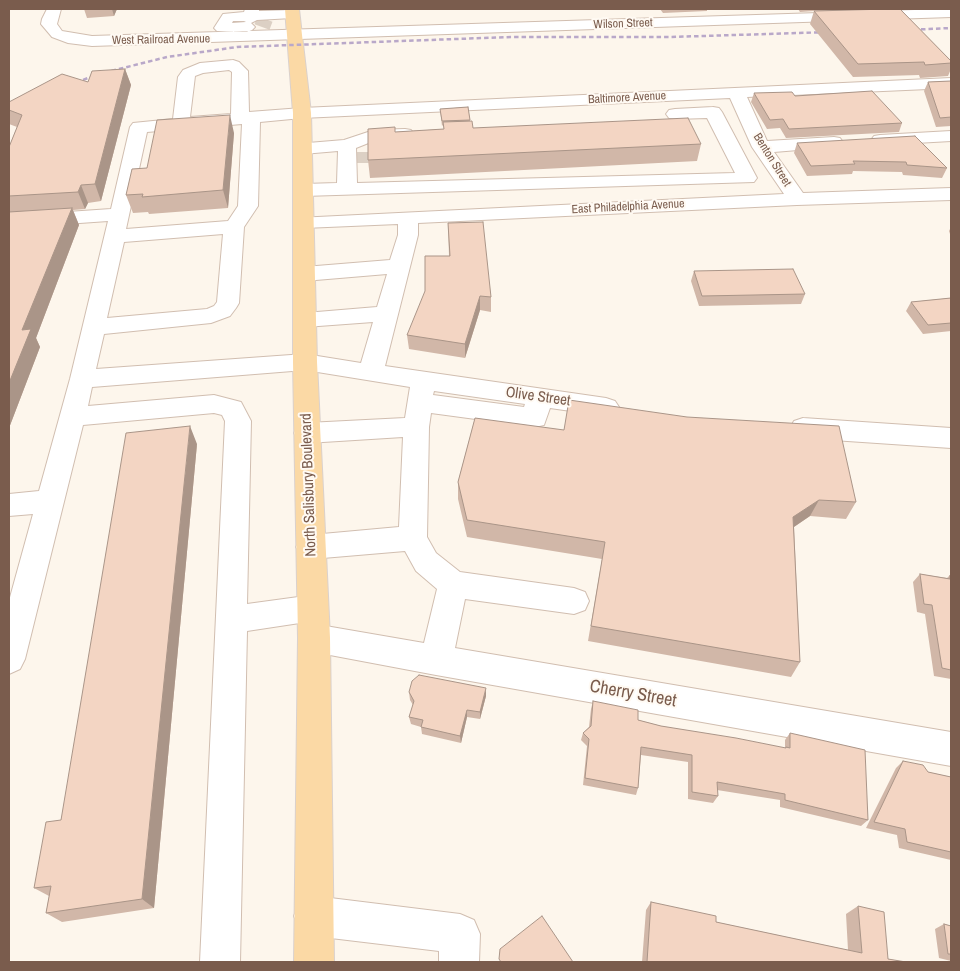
<!DOCTYPE html>
<html>
<head>
<meta charset="utf-8">
<style>
  body { margin:0 }
  #map { position:relative; width:960px; height:971px; overflow:hidden; background:#fdf6ec; font-family:"Archivo Narrow",sans-serif }
  canvas { display:block }
  .frame { position:absolute; inset:0; border:10px solid #7a5c4d; pointer-events:none }
</style>
</head>
<body>
<div id="map">
<canvas width="960" height="971"></canvas>
<div class="frame"></div>
</div>
<script>
const context = document.querySelector('canvas').getContext('2d');
context.lineJoin = 'round';
function poly(rows) {
  const path = new Path2D();
  for (const r of rows) {
    path.moveTo(r[0], r[1]);
    for (let i = 2; i < r.length; i += 2) path.lineTo(r[i], r[i + 1]);
  }
  return path;
}
function trace(path, color, width, dash) {
  context.strokeStyle = color;
  context.lineWidth = width;
  context.lineCap = dash ? 'butt' : 'round';
  context.setLineDash(dash || []);
  context.stroke(path);
}
function fillPath(path, color) {
  context.fillStyle = color;
  context.fill(path, 'evenodd');
}
function drawText(font, color, halo, rows, align = 'center') {
  context.font = font + ' "Archivo Narrow",sans-serif';
  context.lineWidth = 4;
  context.setLineDash([]);
  context.textBaseline = 'middle';
  context.strokeStyle = halo;
  context.fillStyle = color;
  for (const [text, x, y, turn = 0] of rows) {
    context.save();
    context.translate(x, y);
    context.rotate((+turn || 0) * Math.PI / 180);
    context.textAlign = isNaN(turn) ? turn : align;
    if (halo) context.strokeText(text, 0, 0);
    context.fillText(text, 0, 0);
    context.restore();
  }
}
trace(poly([
  [262,27,265,19],
  [364,152,364,158]
]), '#dcd0c4', 16, [16, 8]);
trace(poly([
  [364,157,364,163]
]), '#dcd0c4', 21, [21, 11]);
const minor = poly([
  [47,9,61,9,57,24,62,31,92,36,946,9,951,9,951,17,92,46,68,43,52,37,41,24,42,19,47,9],
  [245,9,259,9,259,11,292,10,297,11,299,14,297,17,292,18,257,20,251,23,255,27,252,30,247,32,217,31,214,28,223,14,244,12,245,9],
  [233,21,244,21,246,22,232,23,233,21],
  [233,60,239,62,248,71,249,112,302,108,951,78,951,88,747,97,767,141,834,137,840,138,843,142,840,146,834,147,774,152,803,193,951,188,951,200,797,205,418,223,418,235,385,366,606,398,615,401,619,407,615,413,606,416,550,408,544,425,535,427,431,413,429,427,427,537,436,553,460,572,574,588,585,592,589,601,585,610,574,614,465,599,455,648,951,732,951,766,436,675,314,652,303,648,298,638,303,628,314,624,424,643,437,589,416,571,405,551,311,559,301,555,296,547,301,539,311,535,399,527,403,437,307,443,298,440,294,433,298,426,307,423,405,418,410,387,305,370,92,387,88,406,214,395,241,402,251,421,247,604,313,595,324,599,328,608,324,617,313,621,247,631,240,962,200,962,225,421,222,415,214,413,83,425,25,659,20,669,9,674,9,601,33,514,9,516,9,494,39,491,70,379,108,221,9,228,9,216,111,209,130,127,133,123,173,119,178,77,183,70,200,63,233,60],
  [229,70,232,72,231,114,190,117,195,76,203,73,229,70],
  [730,98,752,147,784,194,297,218,294,222,297,226,304,228,398,224,398,235,390,260,304,267,296,269,293,274,296,279,304,281,387,274,377,307,305,313,297,315,293,320,297,325,305,327,373,322,361,363,305,354,96,369,104,334,211,323,230,316,236,308,239,303,244,227,258,206,260,122,302,118,730,98],
  [242,124,238,206,228,221,126,229,147,132,242,124],
  [223,234,217,302,214,306,207,309,107,318,124,242,223,234],
  [434,391,525,404,524,407,433,395,434,391],
  [713,107,719,108,722,112,757,178,754,182,304,196,297,194,294,190,297,186,304,184,337,183,338,151,303,154,296,152,294,148,296,144,344,140,374,130,405,129,411,130,414,134,411,138,405,139,376,140,356,148,357,183,735,173,707,118,675,119,669,118,666,114,669,110,675,109,713,107],
  [951,131,951,141,880,145,874,144,871,140,874,136,880,135,951,131],
  [803,418,951,428,951,448,803,438,794,435,790,428,794,421,803,418],
  [314,896,460,914,474,920,480,934,479,962,439,962,439,951,314,936,300,930,294,916,300,902,314,896]
]);
const major = poly([
  [285,9,299,9,311,113,317,362,330,638,334,962,294,962,298,638,293,362,293,113,285,9]
]);
trace(minor, '#d1beb0', 2);
trace(major, '#dad1cd', 2);
fillPath(minor, '#fff');
fillPath(major, '#fbd9a5');
trace(poly([
  [906,30,951,28],
  [69,85,99,74,167,57,237,47,511,37,671,37,831,32]
]), '#b9a8c9', 2.5, [4.5, 3]);
fillPath(poly([
  [84,9,117,9,114,16,87,18],
  [660,9,707,9,707,11,663,13],
  [798,9,900,9,951,61,951,69,948,76,920,78,919,75,853,77,810,24,814,11,800,12],
  [125,69,131,85,101,201,88,203,85,209,73,210,79,225,36,338,40,347,9,428,9,147,17,127,9,124,9,102,88,82],
  [951,81,951,126,936,127,924,91,928,82],
  [754,93,795,96,902,123,899,132,786,138,780,128,767,129,751,102],
  [468,107,470,121,473,128,701,144,697,161,370,178,368,160,395,132,444,129,443,125,442,126,440,109],
  [234,133,228,208,149,214,148,212,133,213,126,195,147,168],
  [797,143,947,168,942,178,903,175,902,172,853,171,852,174,807,176,794,153],
  [448,223,491,297,491,312,480,310,465,358,409,349,407,335,449,256],
  [951,227,951,237,949,231],
  [694,271,805,294,801,304,699,306,691,281],
  [951,298,951,331,923,334,906,311,911,302],
  [475,418,856,502,846,519,810,516,794,527,800,662,791,677,588,641,602,559,467,537,458,499,458,482],
  [197,444,154,908,62,922,46,913,49,896,34,888,61,820],
  [920,574,947,578,950,575,951,575,951,679,934,676,925,614,917,612,913,582],
  [409,692,486,696,480,719,467,717,461,743,422,734,421,727,411,724,409,717,413,705,410,700],
  [593,701,638,720,661,726,785,748,785,740,790,733,868,820,861,826,780,807,780,800,717,790,718,796,713,803,688,799,688,762,641,755,638,788,636,795,583,785,587,746,581,740,583,733,589,727,591,709],
  [903,761,928,772,951,777,951,860,899,848,897,835,866,828,896,768],
  [651,902,716,922,848,950,846,914,858,906,888,959,906,962,642,962,646,910],
  [944,924,951,926,951,961,939,958,935,929]
]), '#d1b7a8');
fillPath(poly([
  [112,9,117,9,114,16],
  [125,69,131,85,101,201,95,184],
  [230,115,234,133,228,208,223,190],
  [81,185,88,203,85,209,78,192],
  [72,208,79,225,36,338,40,347,9,428,9,383,22,330],
  [480,296,480,310,465,358,465,344],
  [190,426,197,444,154,908,142,899],
  [819,500,810,516,785,533,793,517],
  [486,688,486,696,480,719,480,712],
  [467,710,467,717,461,743,460,736]
]), '#aa9588');
const building = poly([
  [888,9,900,9,951,61,951,63,925,65,924,62,858,64,814,11,888,9],
  [125,69,95,184,81,185,78,192,9,196,9,147,22,115,9,110,9,102,62,74,88,82,92,71,125,69],
  [951,81,951,117,940,118,928,82,951,81],
  [872,91,902,123,789,129,783,119,770,120,754,93,792,92,795,96,872,91],
  [468,107,470,120,442,121,440,109,468,107],
  [230,115,223,190,142,197,143,194,126,195,132,169,147,168,157,120,230,115],
  [688,118,701,144,368,160,368,129,395,127,395,132,444,129,443,122,472,121,473,128,688,118],
  [915,136,947,168,907,165,906,162,853,161,855,164,811,166,797,143,915,136],
  [72,208,22,330,31,329,9,383,9,212,72,208],
  [483,222,491,297,480,296,465,344,407,335,425,291,425,256,450,256,448,223,483,222],
  [793,269,805,294,702,296,694,271,793,269],
  [951,298,951,323,928,325,911,302,951,298],
  [569,400,687,417,839,426,856,502,819,500,793,517,800,662,591,626,605,542,467,520,458,482,475,418,564,430,569,400],
  [190,426,142,899,46,913,51,886,34,888,46,822,61,820,126,433,190,426],
  [920,574,950,579,950,575,951,575,951,670,942,668,932,605,924,604,920,574],
  [419,675,486,688,480,712,467,710,460,736,421,727,423,720,409,717,414,701,409,692,412,681,419,675],
  [593,701,638,710,638,720,661,726,736,738,786,748,786,747,790,748,790,733,865,750,868,820,785,800,785,794,717,782,718,796,692,792,692,755,641,747,638,788,585,778,589,739,583,733,591,726,593,701],
  [903,761,923,765,928,772,951,777,951,852,907,842,905,829,874,822,903,761],
  [651,902,716,916,716,922,862,953,858,906,884,912,888,959,906,962,647,962,651,902],
  [542,916,573,962,501,962,499,959,500,949,542,916],
  [944,924,951,926,951,954,948,954,944,924]
]);
fillPath(building, '#f3d5c3');
trace(building, '#aa9588', 1);
drawText('12px', '#7a5c4d', '#fffaf3', [
  ["Wilson Street",623,24,-2],
  ["West Railroad Avenue",161,40,-1],
  ["Baltimore Avenue",627,98,-3],
  ["Benton Street",772,160,58],
  ["East Philadelphia Avenue",628,207,-3]
]);
drawText('15px', '#7a5c4d', '#fffaf3', [
  ["Olive Street",538,397,8],
  ["North Salisbury Boulevard",309,485,-92]
]);
drawText('18px', '#7a5c4d', '#fffaf3', [
  ["Cherry Street",633,694,10]
]);
</script>
</body>
</html>
